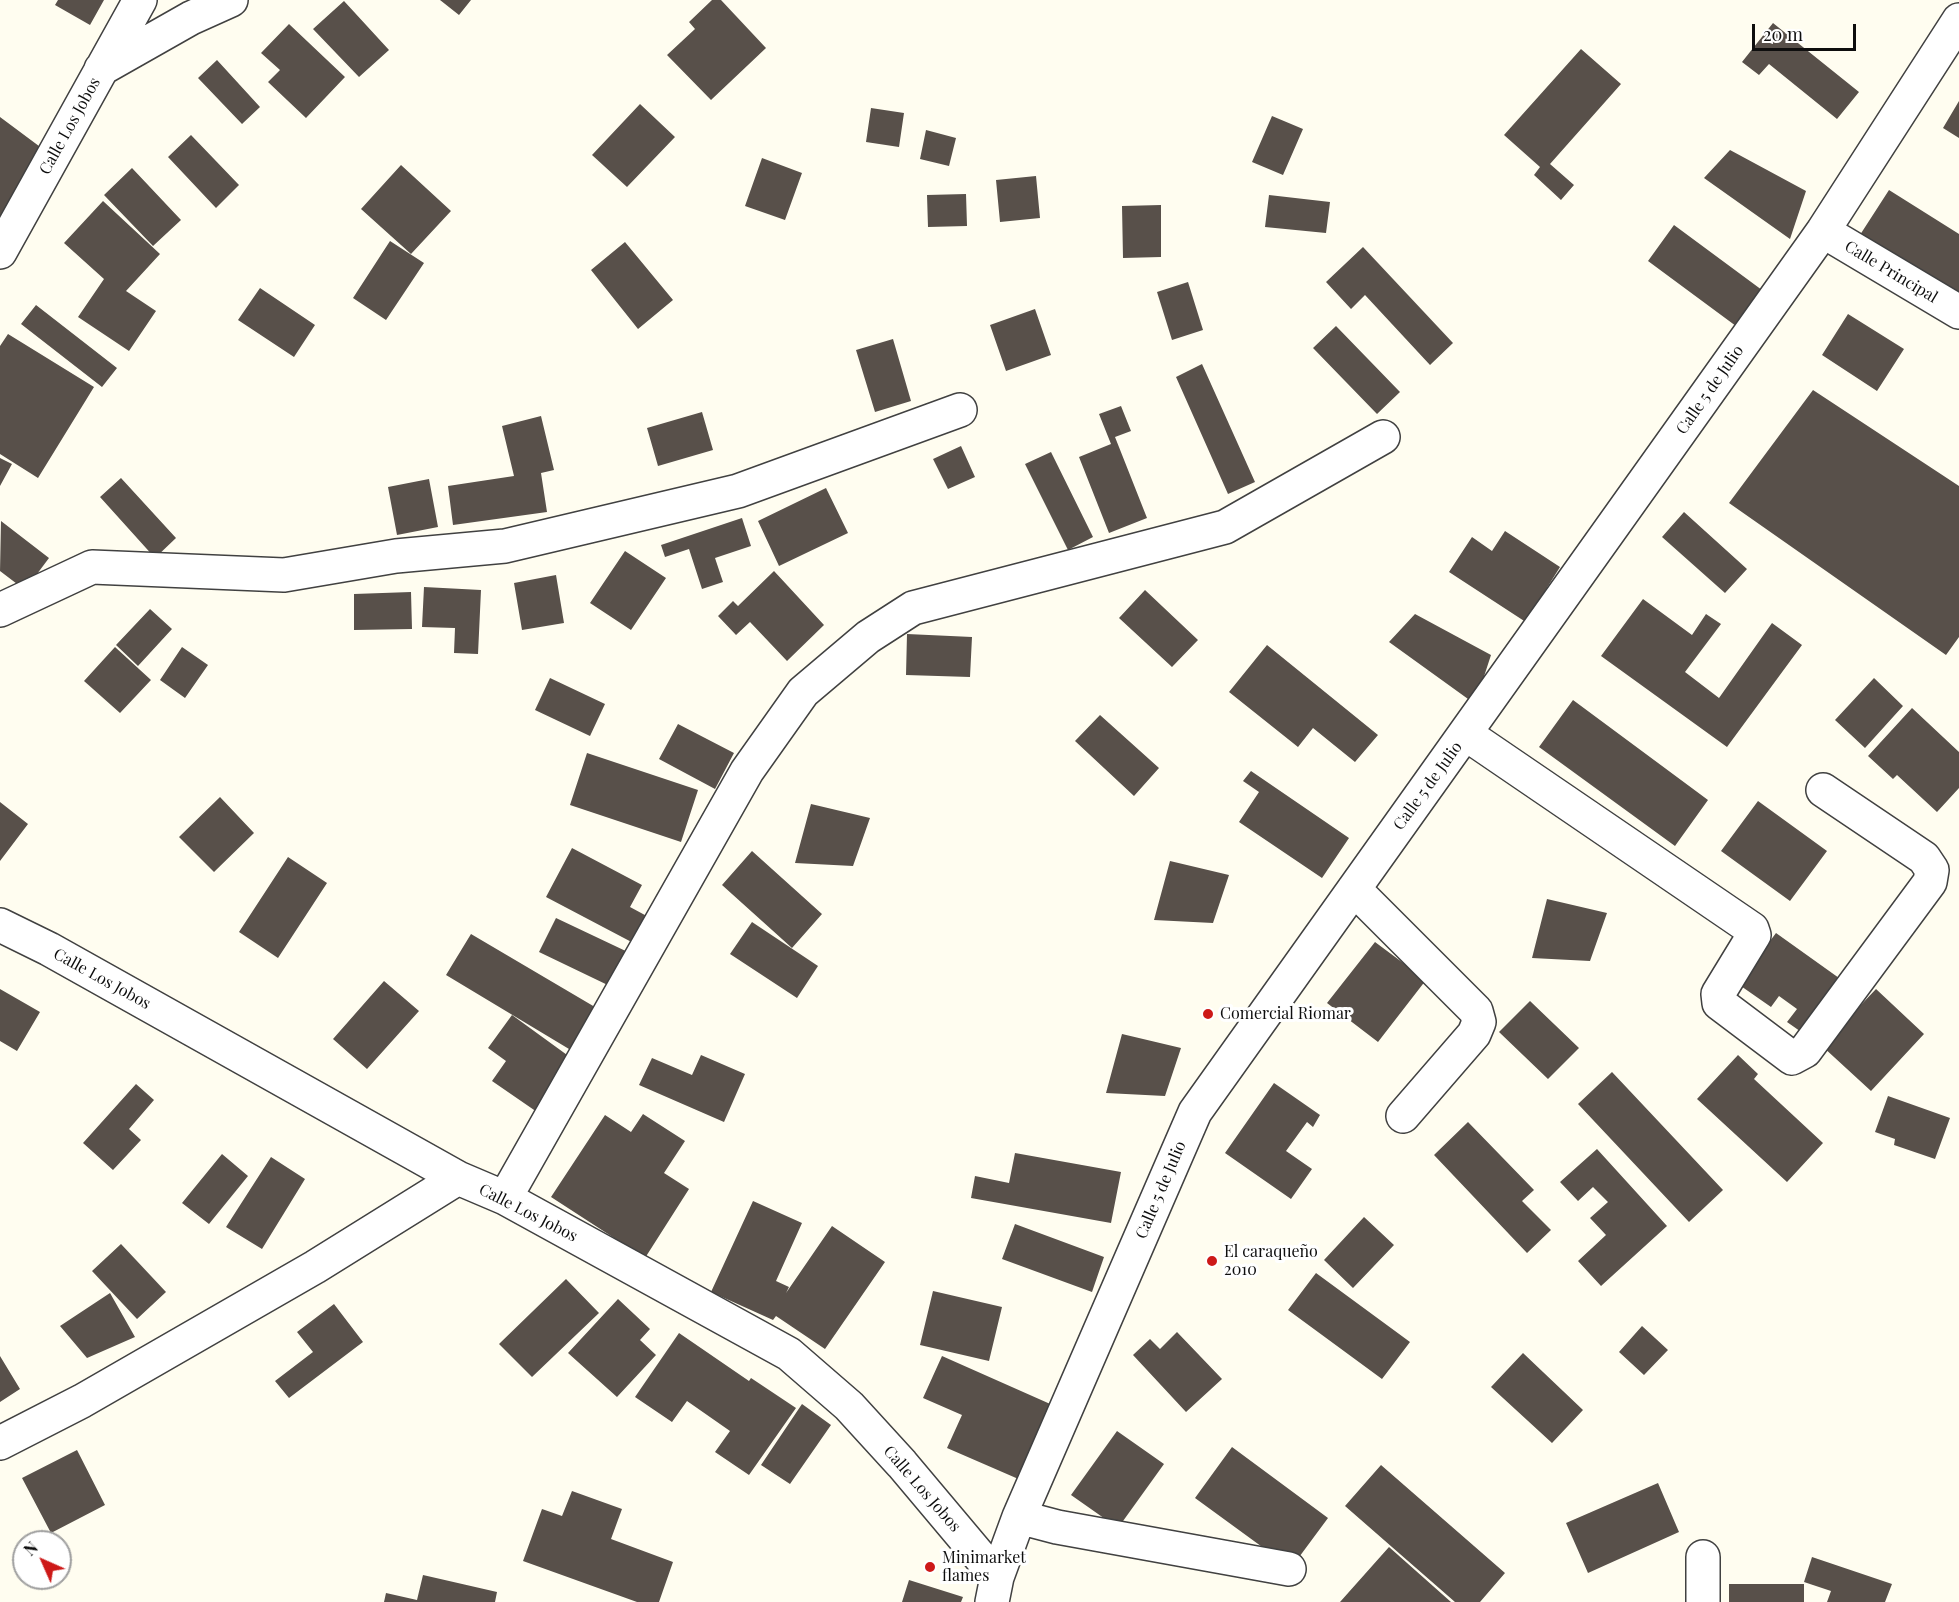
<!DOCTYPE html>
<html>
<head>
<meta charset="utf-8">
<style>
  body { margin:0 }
  #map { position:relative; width:1959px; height:1602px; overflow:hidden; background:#fffdf0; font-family:"Playfair Display",serif }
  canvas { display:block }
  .north { position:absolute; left:12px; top:1530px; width:60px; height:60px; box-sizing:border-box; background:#fff; border:2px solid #9f9f9f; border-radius:50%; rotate:315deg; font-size:16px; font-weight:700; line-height:24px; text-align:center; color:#0e0e0e }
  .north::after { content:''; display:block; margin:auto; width:21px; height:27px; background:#cd1918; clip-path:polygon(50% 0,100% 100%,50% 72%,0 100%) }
  .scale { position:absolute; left:1752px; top:24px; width:104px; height:27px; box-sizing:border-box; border:3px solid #0e0e0e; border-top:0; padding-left:8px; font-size:18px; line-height:21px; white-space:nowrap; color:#0e0e0e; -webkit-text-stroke:4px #fff; paint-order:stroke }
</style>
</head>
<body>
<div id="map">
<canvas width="1959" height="1602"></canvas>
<div class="north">N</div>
<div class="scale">20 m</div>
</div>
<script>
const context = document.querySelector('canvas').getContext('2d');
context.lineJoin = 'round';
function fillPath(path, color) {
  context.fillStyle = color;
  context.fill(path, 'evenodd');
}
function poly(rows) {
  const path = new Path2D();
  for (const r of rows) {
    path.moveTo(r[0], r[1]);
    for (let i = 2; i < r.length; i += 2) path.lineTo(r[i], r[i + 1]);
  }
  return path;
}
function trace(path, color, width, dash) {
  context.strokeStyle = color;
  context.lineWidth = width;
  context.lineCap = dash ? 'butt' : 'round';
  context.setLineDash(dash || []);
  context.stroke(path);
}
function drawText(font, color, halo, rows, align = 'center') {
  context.font = font + ' "Playfair Display",serif';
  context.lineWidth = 6;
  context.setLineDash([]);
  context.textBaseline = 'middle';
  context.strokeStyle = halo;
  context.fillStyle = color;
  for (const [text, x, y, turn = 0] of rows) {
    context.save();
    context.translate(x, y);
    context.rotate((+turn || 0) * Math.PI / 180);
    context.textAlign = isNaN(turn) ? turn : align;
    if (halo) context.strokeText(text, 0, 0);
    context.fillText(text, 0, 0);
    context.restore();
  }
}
fillPath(poly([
  [58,0,104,0,90,25,55,5],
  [440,0,471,0,459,15],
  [712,0,721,0,766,48,711,100,667,55,695,29,689,22],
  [344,1,389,50,359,77,313,29],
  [1773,23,1859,92,1837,119,1769,64,1759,75,1742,62],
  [289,24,345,77,306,118,268,82,280,70,261,53],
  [1581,49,1621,84,1550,164,1574,185,1561,200,1534,175,1540,167,1504,135],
  [217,60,260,107,242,124,198,78],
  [1959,101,1959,138,1943,128],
  [640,104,675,137,627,187,592,155],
  [871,108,904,113,899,147,866,142],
  [1272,116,1303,129,1283,175,1252,162],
  [0,117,51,155,0,222],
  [926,130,956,138,949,166,920,159],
  [191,135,239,185,216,208,168,157],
  [1730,150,1806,191,1790,239,1704,178],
  [762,158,802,173,785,220,745,206],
  [401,165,451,211,411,254,361,209],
  [132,168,181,220,153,246,104,195],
  [1036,176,1040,218,1000,222,996,180],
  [1889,190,1959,234,1959,293,1858,238],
  [966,194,967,226,928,227,927,195],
  [1269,195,1330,202,1326,233,1265,227],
  [103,201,160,254,126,291,156,311,129,351,78,317,104,279,64,243],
  [1161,205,1161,257,1123,258,1122,206],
  [1674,225,1766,293,1740,329,1648,261],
  [390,241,424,263,386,320,353,298],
  [625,242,673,300,638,329,591,270],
  [1363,247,1453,343,1430,365,1365,295,1351,309,1326,282],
  [1188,282,1203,330,1172,340,1157,292],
  [260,288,315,325,294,357,238,320],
  [36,305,117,368,102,387,21,324],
  [1035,309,1051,355,1006,371,990,325],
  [1848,314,1904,349,1877,391,1822,355],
  [1336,326,1400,392,1377,414,1313,348],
  [8,334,94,387,38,478,0,454,0,346],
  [893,339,911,401,875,412,856,350],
  [1202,364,1255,482,1228,494,1176,377],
  [1813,390,1959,486,1959,637,1946,655,1729,503],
  [1121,406,1131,431,1115,437,1147,518,1109,533,1079,457,1111,444,1099,414],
  [702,412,713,450,658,466,647,428],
  [541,416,554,470,541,473,547,512,453,525,448,486,514,476,502,426],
  [961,446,975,477,948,489,933,459],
  [1051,452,1093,537,1068,550,1025,464],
  [0,458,12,464,0,486],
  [121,478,176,538,155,558,100,497],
  [429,479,438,527,397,535,388,487],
  [826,488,848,533,779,566,758,521],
  [1684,512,1747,569,1725,593,1662,537],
  [742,518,751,546,715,558,723,582,702,589,689,549,665,557,661,545],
  [1,521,49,558,25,590,0,571],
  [1505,531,1560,567,1540,599,1553,608,1538,630,1449,572,1472,537,1492,551],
  [625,551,666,578,631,630,590,603],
  [774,571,824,625,787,661,750,622,736,635,718,616,733,601,738,606],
  [556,575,564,623,522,630,514,583],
  [424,587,481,590,478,654,454,653,455,628,422,627],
  [1145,590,1198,640,1172,667,1119,618],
  [411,592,412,629,354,630,354,594],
  [1643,599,1692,635,1706,614,1721,624,1685,672,1719,698,1772,623,1802,645,1727,747,1601,656],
  [150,609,172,629,138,666,116,645],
  [1415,614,1491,655,1475,704,1389,642],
  [907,634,972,637,970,677,906,675],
  [1267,645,1378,735,1355,762,1313,728,1298,747,1229,692],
  [115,647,151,680,120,713,84,681],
  [182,647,208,665,185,698,160,680],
  [550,678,605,704,590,736,535,710],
  [1874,678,1903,706,1865,748,1835,720],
  [1573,700,1708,800,1675,846,1539,747],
  [1912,708,1959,752,1959,788,1937,812,1897,775,1893,779,1868,756],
  [1100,715,1159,768,1134,796,1075,741],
  [678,724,734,753,715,789,659,759],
  [587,753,698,790,681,842,570,805],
  [1251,771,1349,838,1322,878,1239,822,1259,792,1243,781],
  [220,797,254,833,214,872,179,837],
  [1758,801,1827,851,1790,901,1721,851],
  [0,802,28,824,0,861],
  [811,804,870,818,853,866,795,863],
  [572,848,642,885,630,907,656,921,641,947,546,897],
  [752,851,822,914,792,948,722,885],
  [288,857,327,883,278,958,239,932],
  [1170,861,1229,875,1213,923,1154,920],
  [1547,899,1607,913,1590,961,1532,958],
  [556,918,632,954,616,989,539,952],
  [752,922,818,966,797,998,730,954],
  [1776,933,1846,983,1807,1036,1787,1022,1797,1009,1779,996,1771,1007,1738,984],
  [471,934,600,1010,574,1052,446,975],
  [1375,942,1426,980,1378,1042,1327,1003],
  [384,981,419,1011,367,1069,333,1039],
  [0,989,40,1012,17,1051,0,1041],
  [1876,989,1924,1034,1871,1091,1822,1046],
  [1530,1001,1579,1048,1548,1079,1499,1032],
  [512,1015,574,1060,537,1112,492,1081,506,1061,488,1048],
  [1122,1034,1181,1048,1165,1096,1106,1093],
  [701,1055,745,1074,724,1122,639,1085,652,1058,692,1075],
  [1738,1055,1758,1074,1754,1079,1823,1143,1787,1182,1697,1099],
  [1612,1072,1723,1190,1689,1222,1578,1104],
  [1274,1083,1320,1115,1313,1127,1307,1122,1286,1151,1312,1169,1291,1199,1225,1153],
  [136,1084,154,1100,129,1129,141,1140,113,1170,83,1143],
  [1888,1096,1950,1118,1935,1159,1894,1145,1895,1139,1875,1132],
  [643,1114,685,1141,664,1173,689,1189,645,1258,551,1197,605,1115,631,1132],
  [1468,1122,1534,1190,1522,1201,1551,1230,1527,1253,1434,1155],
  [1597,1149,1667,1226,1601,1286,1578,1261,1606,1235,1590,1218,1608,1202,1593,1187,1578,1201,1560,1182],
  [1015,1153,1121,1172,1111,1223,971,1198,975,1176,1009,1183],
  [222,1154,248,1176,209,1224,182,1203],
  [271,1157,305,1179,262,1249,226,1227],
  [753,1201,802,1223,776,1281,789,1287,786,1293,832,1226,885,1262,825,1349,776,1316,773,1320,711,1292],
  [1364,1217,1394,1245,1353,1288,1324,1260],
  [1015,1224,1104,1257,1092,1292,1002,1259],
  [121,1244,166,1292,137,1319,92,1271],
  [1316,1273,1410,1342,1382,1379,1288,1310],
  [566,1279,599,1313,532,1377,499,1344],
  [933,1291,1002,1307,989,1361,920,1345],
  [110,1293,135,1337,87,1358,60,1326],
  [618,1299,650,1329,640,1340,656,1355,617,1397,568,1353],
  [334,1304,363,1342,289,1398,275,1381,313,1352,297,1332],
  [1642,1326,1668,1350,1644,1375,1619,1352],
  [1177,1332,1222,1379,1186,1412,1133,1355,1150,1339,1160,1349],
  [679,1333,749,1381,751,1378,796,1408,749,1475,715,1452,730,1431,687,1401,672,1422,635,1397],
  [1523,1353,1583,1410,1552,1443,1491,1387],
  [0,1356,20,1389,0,1402],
  [942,1356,1057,1407,1023,1481,947,1448,962,1415,923,1398],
  [802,1404,831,1425,790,1484,761,1465],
  [1117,1431,1164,1464,1118,1528,1071,1495],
  [1232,1447,1328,1518,1291,1568,1195,1498],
  [77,1450,105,1505,51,1533,22,1478],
  [1381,1465,1505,1573,1480,1602,1455,1602,1345,1506],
  [1658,1483,1679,1532,1588,1573,1566,1523],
  [572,1491,622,1509,611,1539,673,1562,659,1602,637,1602,523,1561,542,1509,562,1516],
  [1389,1547,1451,1602,1340,1602],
  [1812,1557,1892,1584,1885,1602,1827,1602,1831,1591,1804,1582],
  [423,1575,497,1592,495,1602,384,1602,386,1593,417,1600],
  [909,1580,963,1597,961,1602,902,1602],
  [1729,1584,1804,1584,1804,1602,1729,1602]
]), '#58504a');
const street = poly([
  [101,69,191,18,231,0],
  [1823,231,1959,312],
  [0,252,140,0],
  [0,610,92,567,284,575,396,556,505,546,738,491,960,410],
  [1466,734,1752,929,1754,935,1718,994,1719,1003,1792,1058,1805,1051,1930,882,1932,870,1924,858,1823,790],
  [1354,889,1476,1011,1479,1022,1474,1034,1403,1116],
  [0,925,49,949,458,1178,505,1198,789,1354,849,1406,902,1464,997,1577],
  [505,1198,747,771,803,692,868,637,913,608,1225,527,1383,437],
  [0,1443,82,1401,315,1267,458,1178],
  [1019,1517,1057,1527,1289,1569],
  [1703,1557,1703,1602],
  [992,1602,997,1577,1019,1517,1195,1112,1823,231,1959,20]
]);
trace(street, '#414141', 36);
trace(street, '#fff', 33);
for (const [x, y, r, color] of [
  [1208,1014,6,"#cd1918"],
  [1212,1261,6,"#cd1918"],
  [930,1567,6,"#cd1918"]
]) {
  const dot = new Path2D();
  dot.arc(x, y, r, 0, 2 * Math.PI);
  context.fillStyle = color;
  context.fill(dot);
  trace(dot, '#fff', 2);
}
drawText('16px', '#0e0e0e', '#fff', [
  ["Calle Los Jobos",70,126,-61],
  ["Calle Principal",1891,272,31],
  ["Calle 5 de Julio",1710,390,-55],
  ["Calle 5 de Julio",1428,786,-54],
  ["Calle Los Jobos",102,979,29],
  ["Calle 5 de Julio",1161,1190,-67],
  ["Calle Los Jobos",528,1213,27],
  ["Calle Los Jobos",922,1489,49]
]);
drawText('16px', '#0e0e0e', '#fff', [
  ["Comercial Riomar",1220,1014],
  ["El caraqueño",1224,1252],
  ["2010",1224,1270],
  ["Minimarket",942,1558],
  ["flames",942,1576]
], 'left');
</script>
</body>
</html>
